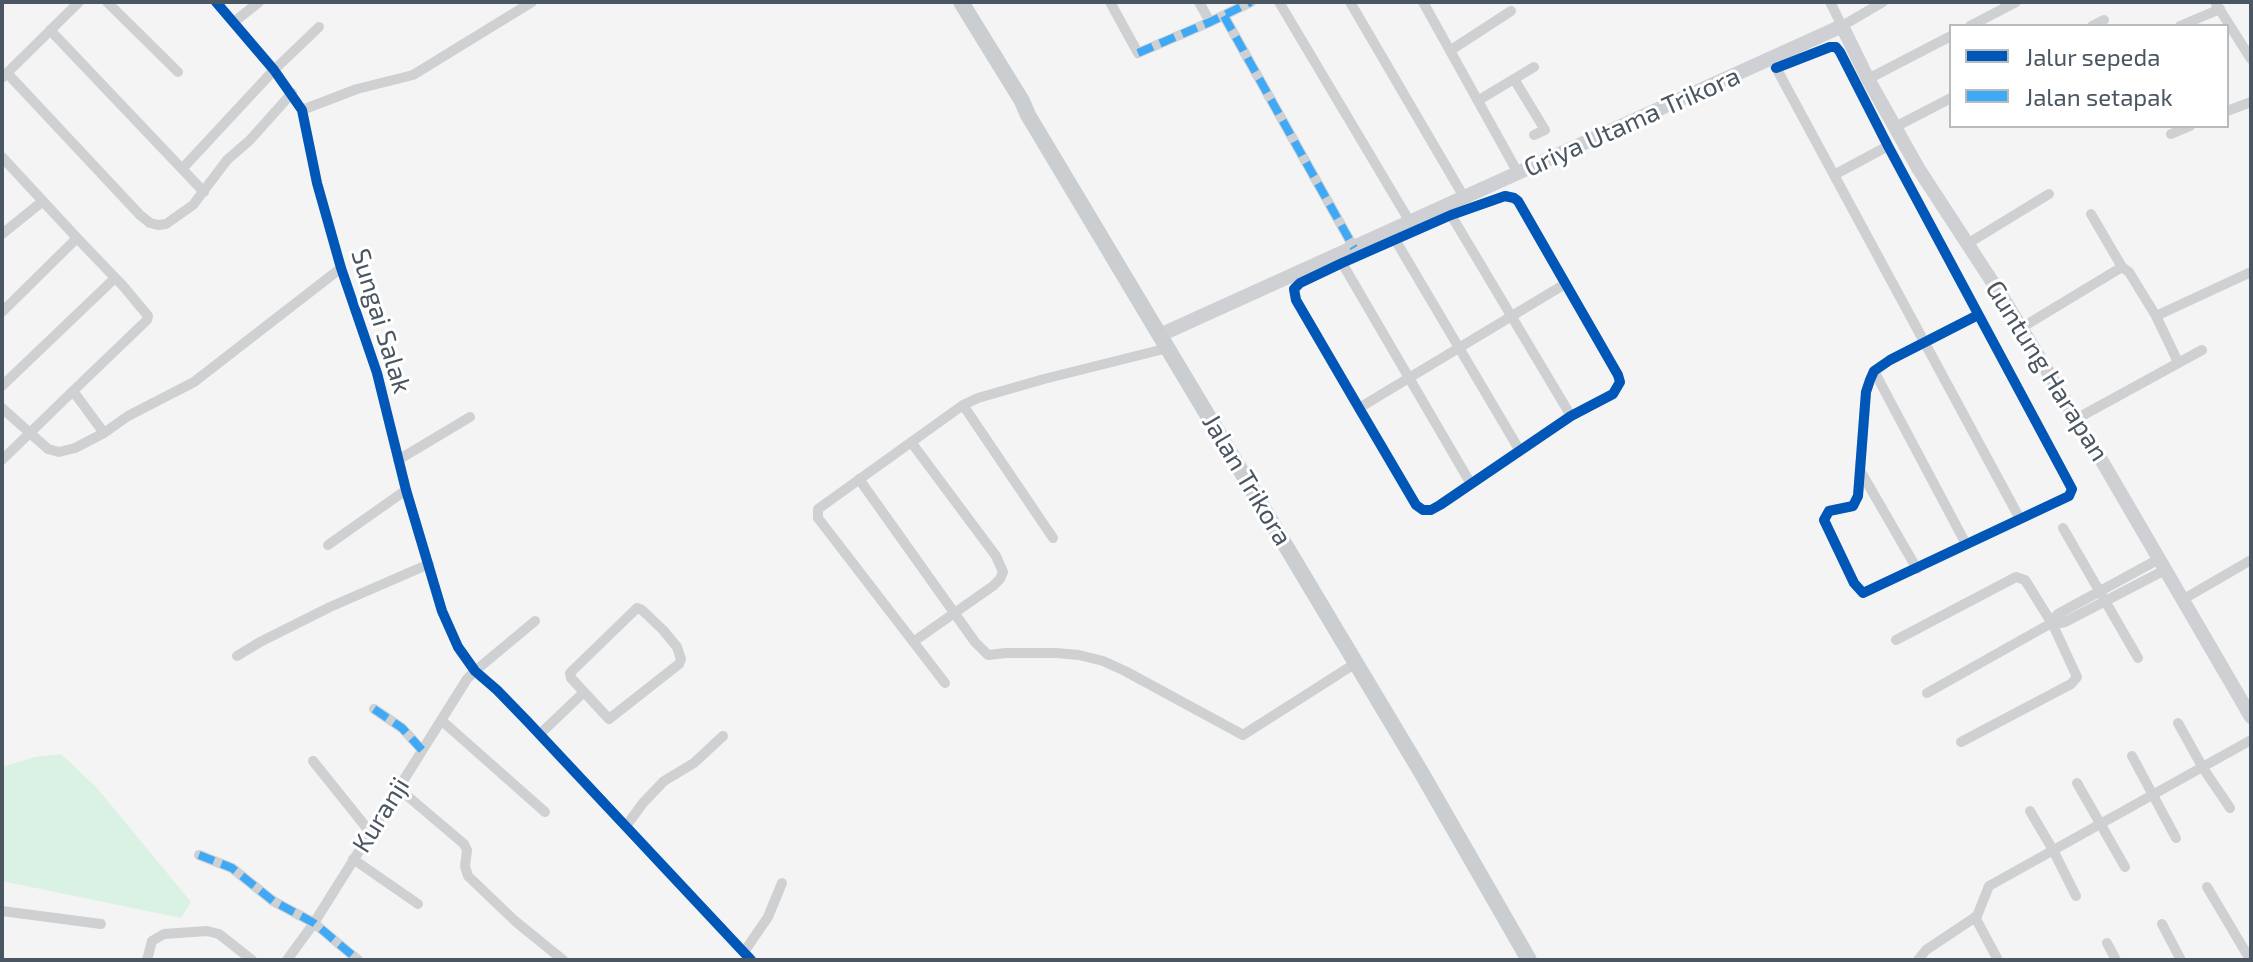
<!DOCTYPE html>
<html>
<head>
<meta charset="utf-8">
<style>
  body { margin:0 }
  #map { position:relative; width:2253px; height:962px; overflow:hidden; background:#f4f4f4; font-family:"Exo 2",sans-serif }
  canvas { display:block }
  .frame { position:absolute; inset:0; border:4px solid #4a5661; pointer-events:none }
  .legend { position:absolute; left:1949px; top:24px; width:280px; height:104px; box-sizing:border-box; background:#fff; border:2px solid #b7bbc0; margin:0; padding:10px 14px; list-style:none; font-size:24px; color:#4a5661 }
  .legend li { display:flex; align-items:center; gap:16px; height:40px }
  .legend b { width:40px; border:2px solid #b7bbc0 }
</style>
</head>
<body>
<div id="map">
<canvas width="2253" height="962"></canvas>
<div class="frame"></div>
<ul class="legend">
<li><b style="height:10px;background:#0057b8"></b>Jalur sepeda</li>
<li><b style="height:10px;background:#3fa9f5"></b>Jalan setapak</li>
</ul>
</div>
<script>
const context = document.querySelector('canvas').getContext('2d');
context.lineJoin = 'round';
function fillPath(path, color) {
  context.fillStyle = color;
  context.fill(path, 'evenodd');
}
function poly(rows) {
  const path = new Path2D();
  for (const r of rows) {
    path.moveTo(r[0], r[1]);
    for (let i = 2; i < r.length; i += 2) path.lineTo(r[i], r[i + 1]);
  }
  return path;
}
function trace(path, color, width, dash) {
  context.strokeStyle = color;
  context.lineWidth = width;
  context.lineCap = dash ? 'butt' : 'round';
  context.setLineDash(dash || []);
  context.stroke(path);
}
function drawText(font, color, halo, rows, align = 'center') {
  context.font = font + ' "Exo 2",sans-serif';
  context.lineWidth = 6;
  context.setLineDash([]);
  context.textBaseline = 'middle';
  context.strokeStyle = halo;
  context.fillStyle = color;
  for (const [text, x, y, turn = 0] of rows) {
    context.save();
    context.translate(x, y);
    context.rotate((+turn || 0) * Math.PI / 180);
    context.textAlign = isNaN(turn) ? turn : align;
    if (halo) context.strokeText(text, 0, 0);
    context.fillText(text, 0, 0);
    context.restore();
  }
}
fillPath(poly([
  [61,754,97,788,191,902,181,918,2,881,2,767,35,757]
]), '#d9f2e3');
trace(poly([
  [107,2,178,72],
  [216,2,274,70,302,110,317,183,341,268,377,373,406,490,442,611,458,647,475,671,497,690,528,722,751,960],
  [1110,2,1138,53,1210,22,1251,2],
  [1199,2,1210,22],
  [1279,2,1410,222],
  [1350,2,1464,197],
  [1423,2,1518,173],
  [1830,2,1842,26,1883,2],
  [2215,2,2251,59],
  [1224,16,1354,248],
  [234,22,259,2],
  [1970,26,2016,2],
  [2092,26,2104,20],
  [2180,26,2220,9],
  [50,30,204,192],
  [1451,50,1511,11],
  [1774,64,2020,519],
  [1776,68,1830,47,1836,47,1840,52,1888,146,2072,489,2069,496,1863,593,1854,583,1824,520,1829,511,1853,506,1858,496,1866,392,1870,380,1874,371,1890,360,1978,315],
  [7,73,140,215,150,223,158,225,166,224,193,205,227,160,250,140,292,93],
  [2,78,79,2],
  [1514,79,1545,130,1534,135],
  [1868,79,1951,36],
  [1479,100,1534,67],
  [302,110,357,89,413,75,532,2],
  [2227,111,2251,102],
  [1895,127,1951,98],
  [2171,134,2190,126],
  [2,157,77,238,2,312],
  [182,169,274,70,319,27],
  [1834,175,1888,146],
  [1505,196,1514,198,1518,201,1618,375,1620,382,1613,394,1571,416,1440,505,1431,510,1423,510,1416,505,1359,408,1296,300,1294,289,1300,283,1342,263,1451,215,1505,196],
  [2091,214,2122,267,2129,272,2156,316,2178,362],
  [1451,215,1571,416],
  [2,234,43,201],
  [1393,236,1520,451],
  [77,238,124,287,148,316,147,320,73,391,104,433],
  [1967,244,2049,194],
  [1342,263,1471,484],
  [2156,316,2251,272],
  [2021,328,2122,267],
  [1874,371,1966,544],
  [2,386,115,278],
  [963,405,1053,538],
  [2,408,48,449,59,452,75,448,104,433,128,416,194,382,341,268],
  [1359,408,1565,284],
  [2076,419,2202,350],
  [911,442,996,556,1003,572,1000,579,993,586,913,642],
  [2,460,73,391],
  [398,460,470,417],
  [1861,472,1917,569],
  [859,479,975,642,988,655,1006,653,1056,653,1079,655,1103,661,1125,671,1243,735,1356,663],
  [2063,528,2138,658],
  [328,545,406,490],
  [2182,600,2251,560],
  [637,608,642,610,663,630,677,647,681,659,679,664,609,719,571,678,570,673,637,608],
  [2050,625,2065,622,2165,570],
  [1896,640,2016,577,2025,580,2053,625,2077,677,2071,684,1961,742],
  [237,656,260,642,330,607,429,564],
  [945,683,818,518,818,509,963,405,978,398,1044,379,1168,348],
  [1927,693,2048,625,2058,614,2159,559],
  [374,709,402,728,422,750],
  [441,720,545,812],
  [2178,723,2203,768,2230,808],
  [540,734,583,693],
  [2132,756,2176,838],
  [313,761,370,832],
  [2077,783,2125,867],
  [398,788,464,844,467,850,465,866,468,876,515,921,563,960],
  [2030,811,2053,850,2076,896],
  [626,826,643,803,664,781,694,763,723,736],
  [199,855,232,868,273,901,314,923,358,960],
  [353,859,418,904],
  [2207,887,2248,956,2251,958],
  [2,911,101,924],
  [1975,917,1998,960],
  [2162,924,2181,960],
  [2107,943,2116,960],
  [744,952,768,917,782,883],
  [147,960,152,941,164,934,207,931,219,934,252,960],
  [287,960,314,923,467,679,475,671,535,621],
  [1918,960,1926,950,1977,916,1989,886,2251,740]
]), '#ced0d2', 10);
trace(poly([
  [1160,335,1842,26,1868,79,1918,168,2008,306,2106,468,2251,717]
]), '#ced0d4', 14);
trace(poly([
  [961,2,1022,101,1028,115,1421,772,1529,960]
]), '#caced1', 16);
trace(poly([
  [1224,16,1354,248],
  [1138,53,1210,22,1251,2],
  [374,709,402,728,422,750],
  [199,855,232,868,273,901,314,923,358,960]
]), '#3fa9f5', 8, [16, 8]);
trace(poly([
  [216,2,274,70,302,110,317,183,341,268,377,373,406,490,442,611,458,647,475,671,497,690,528,722,751,960],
  [1776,68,1830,47,1836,47,1840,52,1888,146,2072,489,2069,496,1863,593,1854,583,1824,520,1829,511,1853,506,1858,496,1866,392,1870,380,1874,371,1890,360,1978,315],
  [1505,196,1514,198,1518,201,1618,375,1620,382,1613,394,1571,416,1440,505,1431,510,1423,510,1416,505,1359,408,1296,300,1294,289,1300,283,1342,263,1451,215,1505,196]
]), '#0057b8', 10);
drawText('26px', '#4a5661', '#fff', [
  ["Griya Utama Trikora",1632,122,-24],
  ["Sungai Salak",381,321,73],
  ["Guntung Harapan",2047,371,58],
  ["Jalan Trikora",1247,480,59],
  ["Kuranji",381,815,-58]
]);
</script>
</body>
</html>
